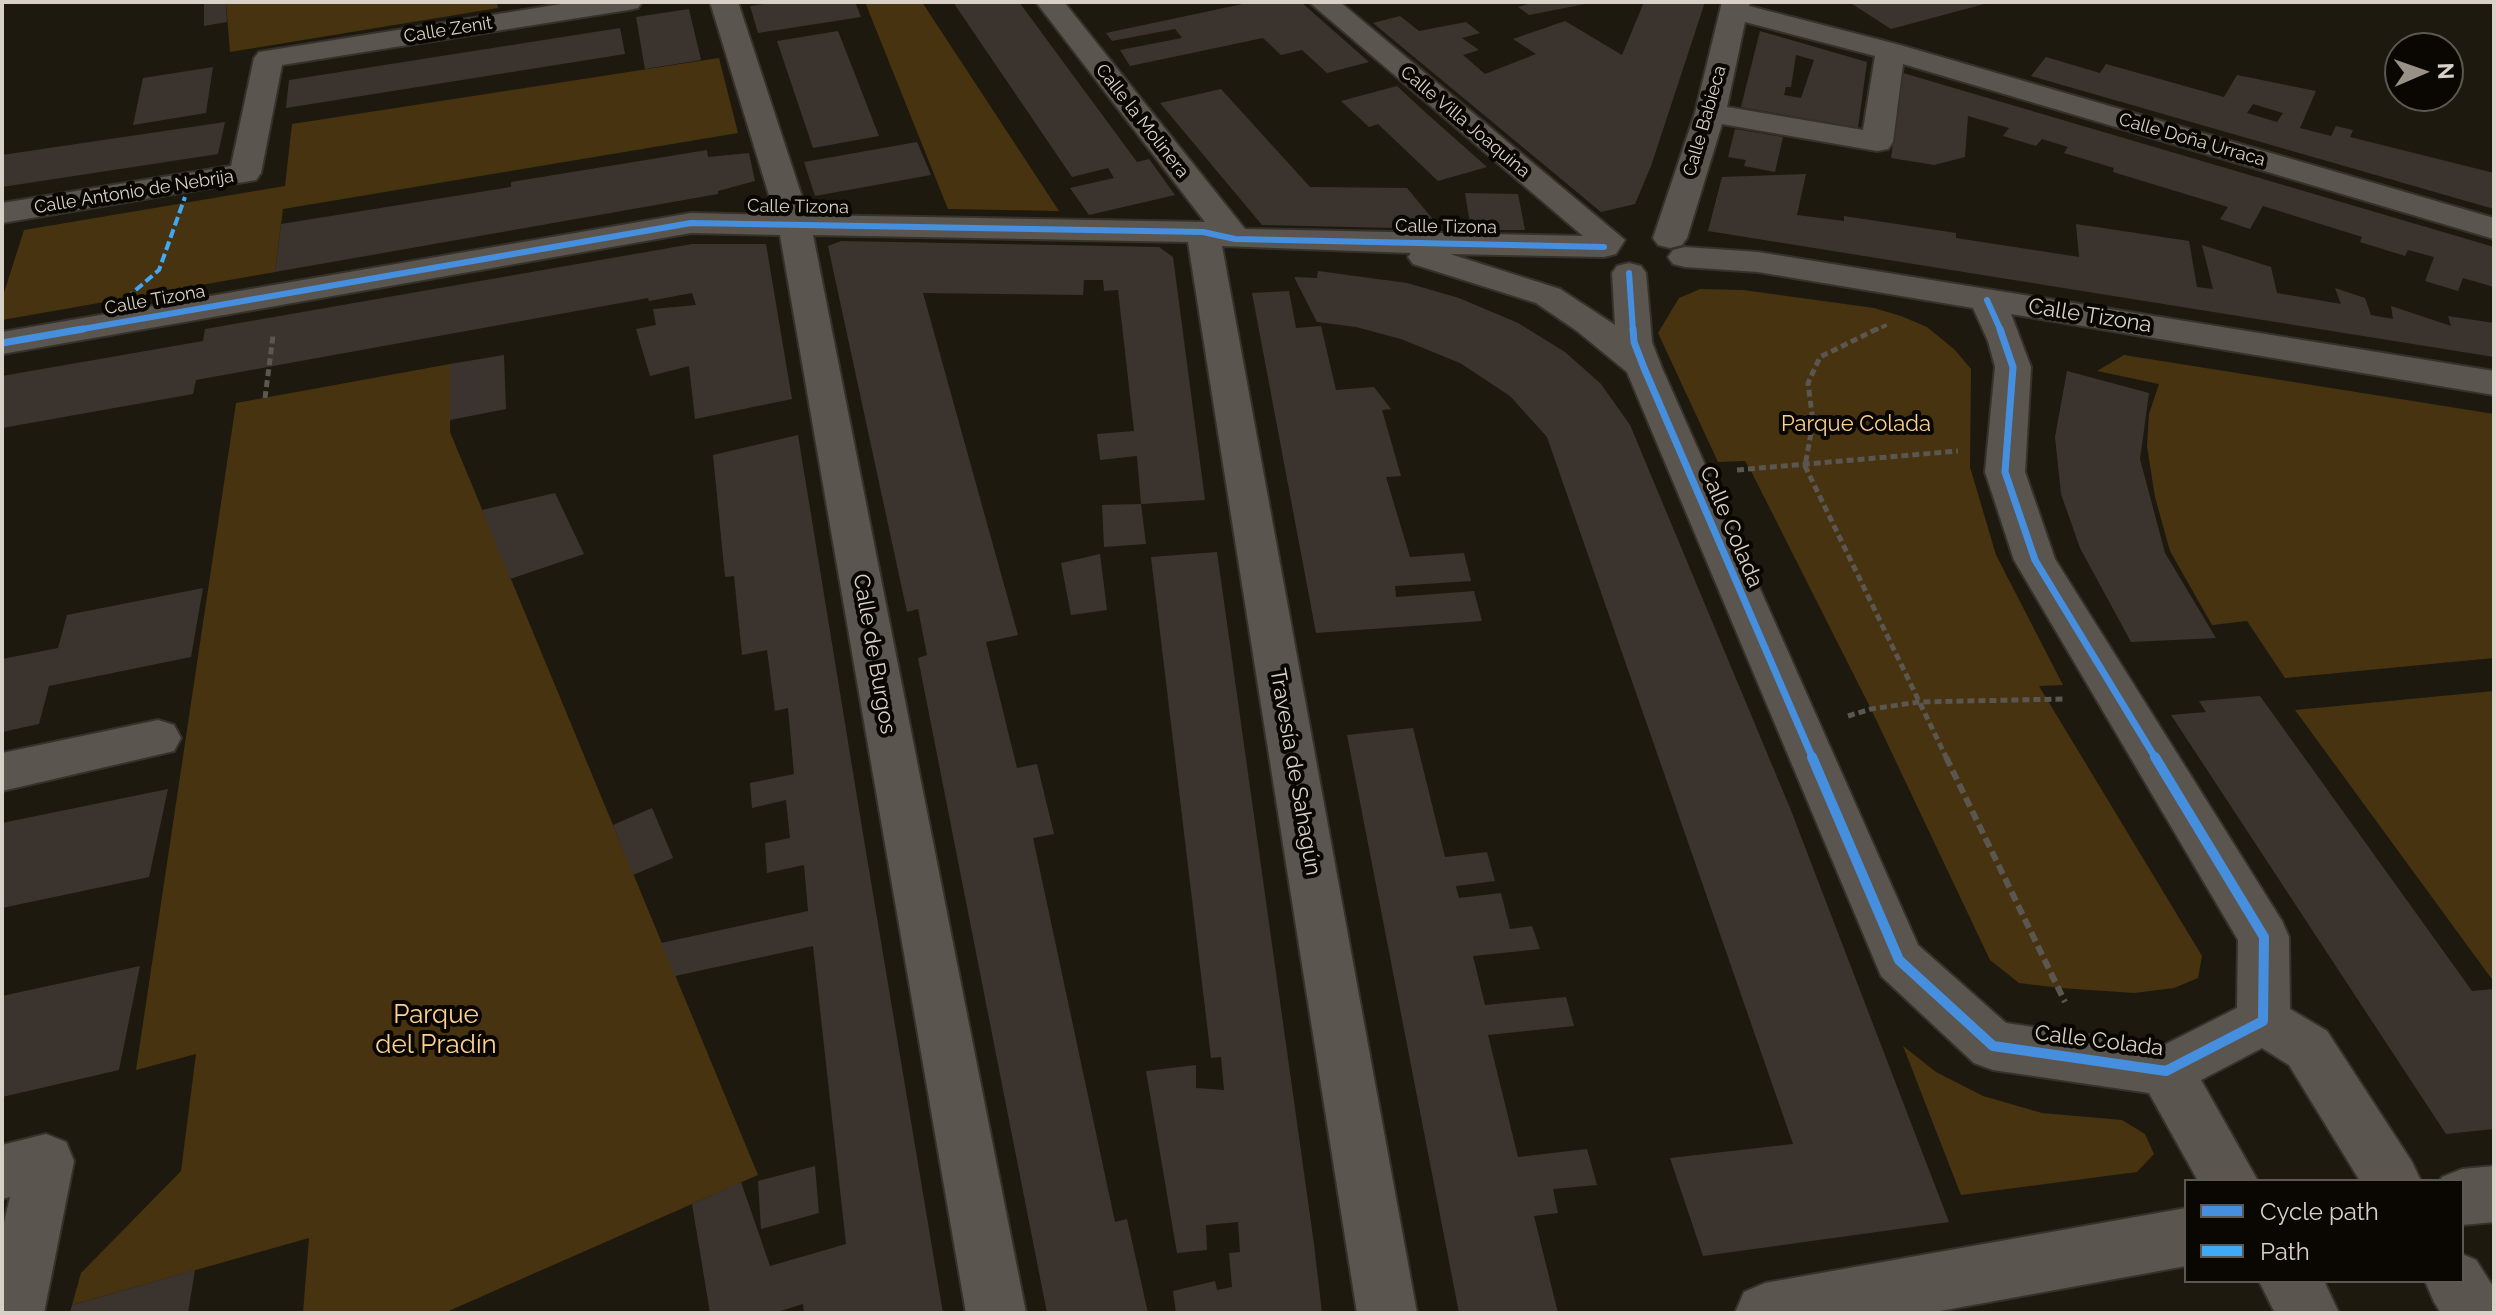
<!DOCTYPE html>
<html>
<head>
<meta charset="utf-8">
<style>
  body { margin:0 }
  #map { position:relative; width:2496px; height:1315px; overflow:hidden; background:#1e190f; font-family:Raleway,sans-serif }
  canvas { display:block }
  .frame { position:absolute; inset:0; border:4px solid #d8d1c7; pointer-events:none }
  .legend { position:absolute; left:2184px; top:1179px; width:280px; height:104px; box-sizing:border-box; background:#0a0602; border:2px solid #5c5751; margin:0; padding:10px 14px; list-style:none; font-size:24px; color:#d8d1c7 }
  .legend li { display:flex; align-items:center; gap:16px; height:40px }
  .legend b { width:40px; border:2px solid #5c5751 }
  .north { position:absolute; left:2384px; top:32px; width:80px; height:80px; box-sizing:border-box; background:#0a0602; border:2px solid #5c5751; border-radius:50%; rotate:88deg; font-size:22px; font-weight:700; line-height:32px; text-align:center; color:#d8d1c7 }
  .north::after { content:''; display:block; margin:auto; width:28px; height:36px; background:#979187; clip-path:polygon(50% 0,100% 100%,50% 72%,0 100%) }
</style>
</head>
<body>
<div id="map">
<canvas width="2496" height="1315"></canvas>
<div class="frame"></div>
<ul class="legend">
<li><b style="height:10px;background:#468fdf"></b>Cycle path</li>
<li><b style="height:10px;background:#3fa9f5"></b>Path</li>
</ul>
<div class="north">N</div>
</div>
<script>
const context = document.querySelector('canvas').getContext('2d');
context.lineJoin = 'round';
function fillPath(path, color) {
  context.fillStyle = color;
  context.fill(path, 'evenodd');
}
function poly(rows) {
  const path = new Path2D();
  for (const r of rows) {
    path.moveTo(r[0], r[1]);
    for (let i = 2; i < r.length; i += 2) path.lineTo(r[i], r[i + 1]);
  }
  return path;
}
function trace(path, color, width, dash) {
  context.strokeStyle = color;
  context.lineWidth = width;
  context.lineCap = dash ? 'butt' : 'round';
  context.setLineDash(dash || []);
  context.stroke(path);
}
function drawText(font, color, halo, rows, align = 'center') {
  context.font = font + ' Raleway,sans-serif';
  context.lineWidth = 8;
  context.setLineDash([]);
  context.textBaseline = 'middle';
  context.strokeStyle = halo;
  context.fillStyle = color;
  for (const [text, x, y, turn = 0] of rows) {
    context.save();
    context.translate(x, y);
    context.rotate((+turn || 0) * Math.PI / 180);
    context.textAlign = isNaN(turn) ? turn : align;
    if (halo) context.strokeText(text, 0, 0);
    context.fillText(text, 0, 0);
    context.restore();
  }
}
fillPath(poly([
  [226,2,497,2,498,8,230,52],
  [865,2,922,2,1059,211,948,209],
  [719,58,738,133,283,209,275,272,2,320,2,299,24,230,285,186,292,124],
  [1700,289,1743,290,1874,308,1901,316,1927,327,1955,350,1971,369,1970,467,1996,555,2063,685,2039,686,2202,956,2198,978,2174,988,2134,993,2060,988,2019,983,1990,960,1871,709,1750,469,1745,461,1718,462,1658,333,1679,298],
  [2124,355,2494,414,2494,658,2285,678,2247,621,2212,625,2170,551,2155,497,2147,446,2149,414,2159,384,2097,371],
  [450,364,450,432,758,1175,444,1313,303,1313,309,1238,72,1305,81,1273,181,1171,196,1054,136,1070,236,403],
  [2494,691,2494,982,2295,710],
  [1903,1046,1936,1072,1983,1096,2042,1113,2122,1120,2145,1134,2154,1154,2137,1172,1961,1195]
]), '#473310');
fillPath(poly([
  [204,2,226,2,227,22,204,26],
  [777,2,855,2,861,17,758,33,750,6],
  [953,2,1019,2,1137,162,1149,159,1175,195,1089,215,1070,188,1114,178,1108,168,1072,177],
  [1252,2,1301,2,1369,62,1327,73,1302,50,1281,55,1263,38,1130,66,1120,50,1182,38,1175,29,1112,41,1106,33],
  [1535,2,1585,2,1585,4,1529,15,1518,7],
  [1644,2,1705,2,1651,166,1635,204,1601,212,1373,23,1400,16,1419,31,1466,22,1480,33,1462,38,1479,50,1463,55,1485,74,1536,54,1513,39,1565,21,1622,55],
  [1849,2,1988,2,1988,3,1891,29],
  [689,9,701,60,645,69,636,17],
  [620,28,625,54,286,108,289,80],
  [838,31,879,136,813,148,777,41],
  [1760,31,1867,62,1858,128,1741,107],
  [1796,55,1814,60,1801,98,1784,95,1786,87,1791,87],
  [2046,57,2100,73,2106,64,2224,97,2237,75,2316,91,2300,128,2331,136,2336,126,2353,130,2350,137,2494,173,2494,209,2031,76],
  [2253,104,2283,113,2277,122,2247,113],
  [213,67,206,113,133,125,143,78],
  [1903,73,2494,247,2494,287,2463,278,2458,291,2425,281,2434,257,2408,250,2405,256,2360,242,2362,237,2263,206,2250,229,2220,219,2228,207,2113,172,2114,168,2064,153,2068,147,2042,139,2036,146,2003,136,2009,128,1968,116,1965,157,1934,165,1891,158],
  [1397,86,1425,112,1487,167,1438,181,1378,124,1369,127,1341,101],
  [1221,89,1310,187,1407,188,1441,229,1262,225,1160,103],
  [225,122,218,154,2,187,2,155],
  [1735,129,1783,137,1775,172,1744,166,1746,160,1728,157],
  [917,142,931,175,815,196,804,162],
  [707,150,708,157,749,153,755,181,718,191,718,194,275,272,281,224,511,187,511,182],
  [1806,174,1797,215,1844,221,1844,216,1956,233,1956,238,2079,257,2076,224,2189,241,2197,287,2213,289,2202,245,2271,267,2277,293,2341,304,2335,288,2365,298,2371,315,2393,319,2391,306,2451,326,2448,316,2494,323,2494,357,1708,231,1722,177],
  [1465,193,1518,194,1525,230,1471,230],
  [841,241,1159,247,1173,257,1205,500,1141,504,1146,544,1104,547,1102,505,1141,504,1137,456,1100,460,1097,434,1134,431,1118,290,1104,291,1103,280,1084,280,1083,295,923,293,1018,635,986,642,1017,768,1037,764,1054,834,1033,838,1115,1222,1127,1219,1148,1313,1047,1313,918,658,927,655,918,609,907,612,828,246],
  [692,244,766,244,792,399,695,419,689,366,650,376,636,329,656,325,653,309,696,305,692,293,649,301,648,298,196,380,193,394,2,428,2,376,203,341,205,329],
  [1318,271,1407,283,1459,298,1518,323,1565,352,1601,384,1630,425,1790,808,1949,1222,1703,1256,1670,1158,1793,1144,1547,437,1510,396,1460,363,1401,339,1356,327,1317,322,1294,277,1317,278],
  [1289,291,1296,328,1321,326,1336,390,1374,387,1391,409,1382,410,1401,476,1386,477,1410,557,1464,553,1471,581,1395,586,1396,597,1474,591,1482,621,1316,633,1252,293],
  [504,355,506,409,450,420,450,364],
  [2067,371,2149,393,2140,459,2165,553,2216,638,2131,642,2080,548,2061,494,2055,437],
  [798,435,866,852,943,1313,804,1313,803,1304,774,1313,710,1313,692,1204,741,1182,770,1266,846,1244,813,946,675,976,661,943,808,911,804,865,767,873,765,843,790,838,786,800,752,808,750,783,794,774,788,708,775,711,767,650,742,655,734,576,725,577,713,455],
  [555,493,584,554,510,579,482,510],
  [1217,552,1314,1244,1322,1313,1176,1313,1173,1291,1215,1281,1217,1290,1232,1287,1229,1253,1240,1252,1238,1222,1206,1225,1207,1250,1177,1253,1146,1071,1196,1065,1196,1088,1224,1090,1221,1057,1211,1058,1151,557],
  [1100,554,1107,610,1071,615,1061,563],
  [203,588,191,657,49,686,39,724,2,732,2,659,58,648,67,615],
  [2260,696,2472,991,2494,989,2494,1129,2446,1134,2171,715,2206,712,2199,701],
  [1413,728,1445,857,1487,852,1495,881,1456,886,1459,898,1501,893,1510,929,1532,926,1540,949,1473,956,1485,1005,1566,997,1574,1026,1488,1035,1518,1157,1587,1149,1597,1185,1553,1189,1558,1213,1534,1216,1558,1313,1459,1313,1347,735],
  [168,789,149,877,2,908,2,823],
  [652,808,673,858,633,875,613,825],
  [140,966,119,1070,2,1097,2,996],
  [815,1166,819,1213,761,1229,758,1181],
  [195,1270,188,1313,70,1313,72,1305]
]), '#3b342e');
const minor = poly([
  [574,2,642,2,638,8,628,10,282,65,261,173,256,180,2,223,2,203,231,166,254,58,259,52,574,2],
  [710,2,738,2,808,215,1205,222,1036,2,1064,2,1245,229,1583,236,1309,2,1340,2,1625,240,1616,254,1604,257,1450,254,1560,289,1615,325,1612,273,1617,266,1629,263,1641,266,1646,273,1652,342,1662,368,1918,945,2006,1023,2162,1046,2237,1008,2238,940,2014,560,1985,472,1995,367,1988,341,1973,308,1758,272,1685,267,1673,264,1668,257,1673,250,1685,247,1758,252,2494,371,2494,395,2011,314,2031,367,2025,472,2055,559,2282,921,2289,937,2290,1009,2327,1031,2412,1162,2421,1181,2360,1181,2289,1065,2262,1048,2201,1080,2258,1181,2198,1181,2149,1093,1993,1070,1974,1063,1881,976,1627,372,1577,331,1536,303,1413,264,1408,257,1411,253,1222,246,1417,1313,1357,1313,1188,242,813,235,1026,1313,966,1313,780,235,691,233,2,354,2,332,691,213,775,215,710,2],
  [1722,2,1750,2,1749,6,1900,45,2494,218,2494,239,1903,64,1893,142,1888,149,1877,151,1722,124,1687,238,1682,245,1670,248,1658,245,1653,238,1695,113,1722,2],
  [1745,22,1875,56,1863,130,1727,107,1745,22],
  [158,720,174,725,181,738,174,751,2,791,2,753,158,720],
  [46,1134,66,1142,74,1161,44,1313,2,1313,2,1231,10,1197,2,1199,2,1145,46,1134],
  [2494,1166,2494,1222,2462,1225,2462,1181,2440,1181,2442,1177,2462,1169,2494,1166],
  [2186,1208,2186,1266,1929,1313,1735,1313,1744,1292,1765,1283,2186,1208],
  [2462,1254,2476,1260,2494,1288,2494,1313,2441,1313,2434,1302,2425,1281,2462,1281,2462,1254],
  [2259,1281,2324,1281,2339,1313,2275,1313,2259,1281]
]);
trace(minor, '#36322b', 4);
trace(poly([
  [1873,331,1889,324]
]), '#5a5650', 4, [6, 3]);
trace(poly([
  [1877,329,1820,357,1808,383,1813,422,1805,466,1947,759],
  [265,398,273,336],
  [1737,470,1958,451],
  [1848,716,1871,709,1919,702,2063,699]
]), '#5a5650', 5, [7, 4]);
trace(poly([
  [1946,757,2065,1002]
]), '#5a5650', 6, [10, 5]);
fillPath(minor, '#5a564f');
trace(poly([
  [116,307,159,270,185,197]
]), '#3fa9f5', 4, [9, 4]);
trace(poly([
  [1629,273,1633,331],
  [1987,300,2001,331],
  [71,331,691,223,1203,232,1235,239,1604,247]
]), '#468fdf', 6);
trace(poly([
  [1633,329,1634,342,1644,368,1813,759],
  [2000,329,2013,367,2005,472,2035,560,2156,759],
  [2,343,83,329]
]), '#468fdf', 7);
trace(poly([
  [1812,757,1899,960,1993,1046,2166,1071,2263,1021,2264,937,2155,757]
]), '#468fdf', 10);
drawText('18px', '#d8d1c7', '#0a0602', [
  ["Calle Zenit",448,30,-9],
  ["Calle la Molinera",1142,121,52],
  ["Calle Babieca",1705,121,-74],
  ["Calle Villa Joaquina",1465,122,40],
  ["Calle Doña Urraca",2192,140,16],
  ["Calle Antonio de Nebrija",134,192,-9],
  ["Calle Tizona",798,207,1],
  ["Calle Tizona",1446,227,1],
  ["Calle Tizona",155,300,-10]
]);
drawText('22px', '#d8d1c7', '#0a0602', [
  ["Calle Tizona",2090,316,9],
  ["Calle Colada",1731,527,67],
  ["Calle de Burgos",874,654,80],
  ["Travesía de Sahagún",1295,772,80],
  ["Calle Colada",2099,1041,7]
]);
drawText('22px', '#fad18f', '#0a0602', [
  ["Parque Colada",1856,424]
]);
drawText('26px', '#fad18f', '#0a0602', [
  ["Parque",436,1015],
  ["del Pradín",436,1045]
]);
</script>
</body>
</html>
